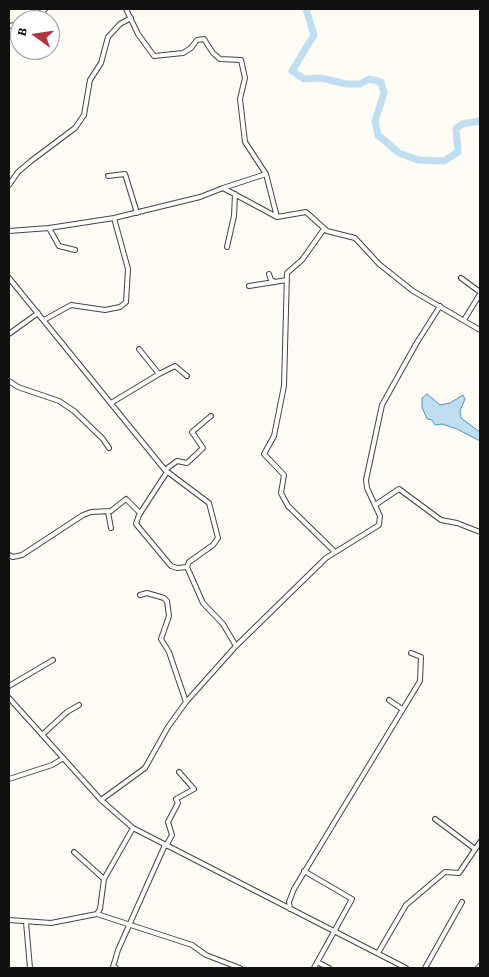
<!DOCTYPE html>
<html>
<head>
<meta charset="utf-8">
<style>
  body { margin:0 }
  #map { position:relative; width:489px; height:977px; overflow:hidden; background:#fefcf5; font-family:"Crimson Pro",serif }
  canvas { display:block }
  .frame { position:absolute; inset:0; border:10px solid #101010; pointer-events:none }
  .north { position:absolute; left:10px; top:10px; width:50px; height:50px; box-sizing:border-box; background:#fff; border:1px solid #9f9f9f; border-radius:50%; rotate:284deg; font-size:14px; font-weight:700; line-height:20px; text-align:center; color:#101010 }
  .north::after { content:''; display:block; margin:auto; width:18px; height:22px; background:#b2363f; clip-path:polygon(50% 0,100% 100%,50% 72%,0 100%) }
</style>
</head>
<body>
<div id="map">
<canvas width="489" height="977"></canvas>
<div class="frame"></div>
<div class="north">B</div>
</div>
<script>
const context = document.querySelector('canvas').getContext('2d');
context.lineJoin = 'round';
function fillPath(path, color) {
  context.fillStyle = color;
  context.fill(path, 'evenodd');
}
function poly(rows) {
  const path = new Path2D();
  for (const r of rows) {
    path.moveTo(r[0], r[1]);
    for (let i = 2; i < r.length; i += 2) path.lineTo(r[i], r[i + 1]);
  }
  return path;
}
function trace(path, color, width, dash) {
  context.strokeStyle = color;
  context.lineWidth = width;
  context.lineCap = dash ? 'butt' : 'round';
  context.setLineDash(dash || []);
  context.stroke(path);
}
const water = poly([
  [427,394,440,405,450,403,463,395,465,399,460,411,461,418,480,432,480,441,457,429,442,424,435,425,432,420,427,419,422,407,422,398,427,394]
]);
fillPath(water, '#bfdff0');
trace(water, '#4d94bf', 1);
trace(poly([
  [306,9,314,35,292,71,304,79,321,78,346,84,360,84,369,79,381,82,384,93,375,121,378,135,399,153,418,160,444,161,458,152,456,129,462,124,480,121]
]), '#bfdff0', 7);
const minor = poly([
  [126,9,138,34,154,56,183,53,191,48,197,40,204,39,213,53,220,59,241,60,245,78,240,99,245,142,266,174,277,217],
  [33,20,45,9],
  [9,26,20,24],
  [108,176,125,174,137,213],
  [9,185,18,172,31,161,75,128,84,115,90,80,101,63,108,37,120,24,131,18],
  [223,188,266,174],
  [49,228,59,246,75,250],
  [324,229,302,260,287,273,284,386,274,436,264,454,284,475,281,493,288,506,335,552],
  [9,231,49,228,114,218,200,197,223,188,277,217,306,212,327,231,355,238,379,264,413,291,480,330],
  [227,247,234,216,235,194],
  [269,274,271,280,275,282],
  [9,278,165,470,209,503,218,538,213,545,189,562,187,567,203,603,223,624,236,646],
  [461,278,480,292],
  [249,286,287,280],
  [44,320,71,305,105,310,120,307,126,302,128,269,114,218],
  [464,320,480,294],
  [9,334,38,313],
  [159,374,175,366,187,376],
  [9,381,18,387,59,401,74,411,103,439,109,448],
  [111,403,159,374,139,349],
  [165,470,177,461,187,463,203,448,192,432,211,416],
  [167,472,139,515,136,524,171,566,177,568,187,567],
  [375,505,399,489,441,520,457,523,480,532],
  [108,512,111,528],
  [9,555,13,557,22,555,83,515,91,512,111,511,126,499,140,513],
  [140,595,147,593,164,598,167,601,169,616,161,639,169,652,186,702],
  [9,686,53,660],
  [9,698,101,800,133,828,406,968],
  [389,700,402,709],
  [42,735,67,712,79,705],
  [9,779,52,765,62,759],
  [101,800,145,768,168,727,186,702,236,646,326,558,379,525,380,516,367,488,366,480,382,405,416,344,440,306],
  [435,819,475,849],
  [166,846,172,835,168,822,178,803,176,799,194,789,179,772],
  [74,852,104,879],
  [304,871,352,899,314,968],
  [290,909,289,902,294,889,420,681,421,657,411,653],
  [97,914,192,945,206,955,240,968],
  [9,920,51,923,97,914,100,909,104,879,133,828],
  [26,922,30,968],
  [378,953,406,905,445,872,459,873,480,842],
  [317,962,329,968],
  [116,968,113,967,118,950,165,845],
  [425,968,462,902],
  [478,968,480,966]
]);
trace(minor, '#434343', 6);
trace(minor, '#fff', 4);
</script>
</body>
</html>
